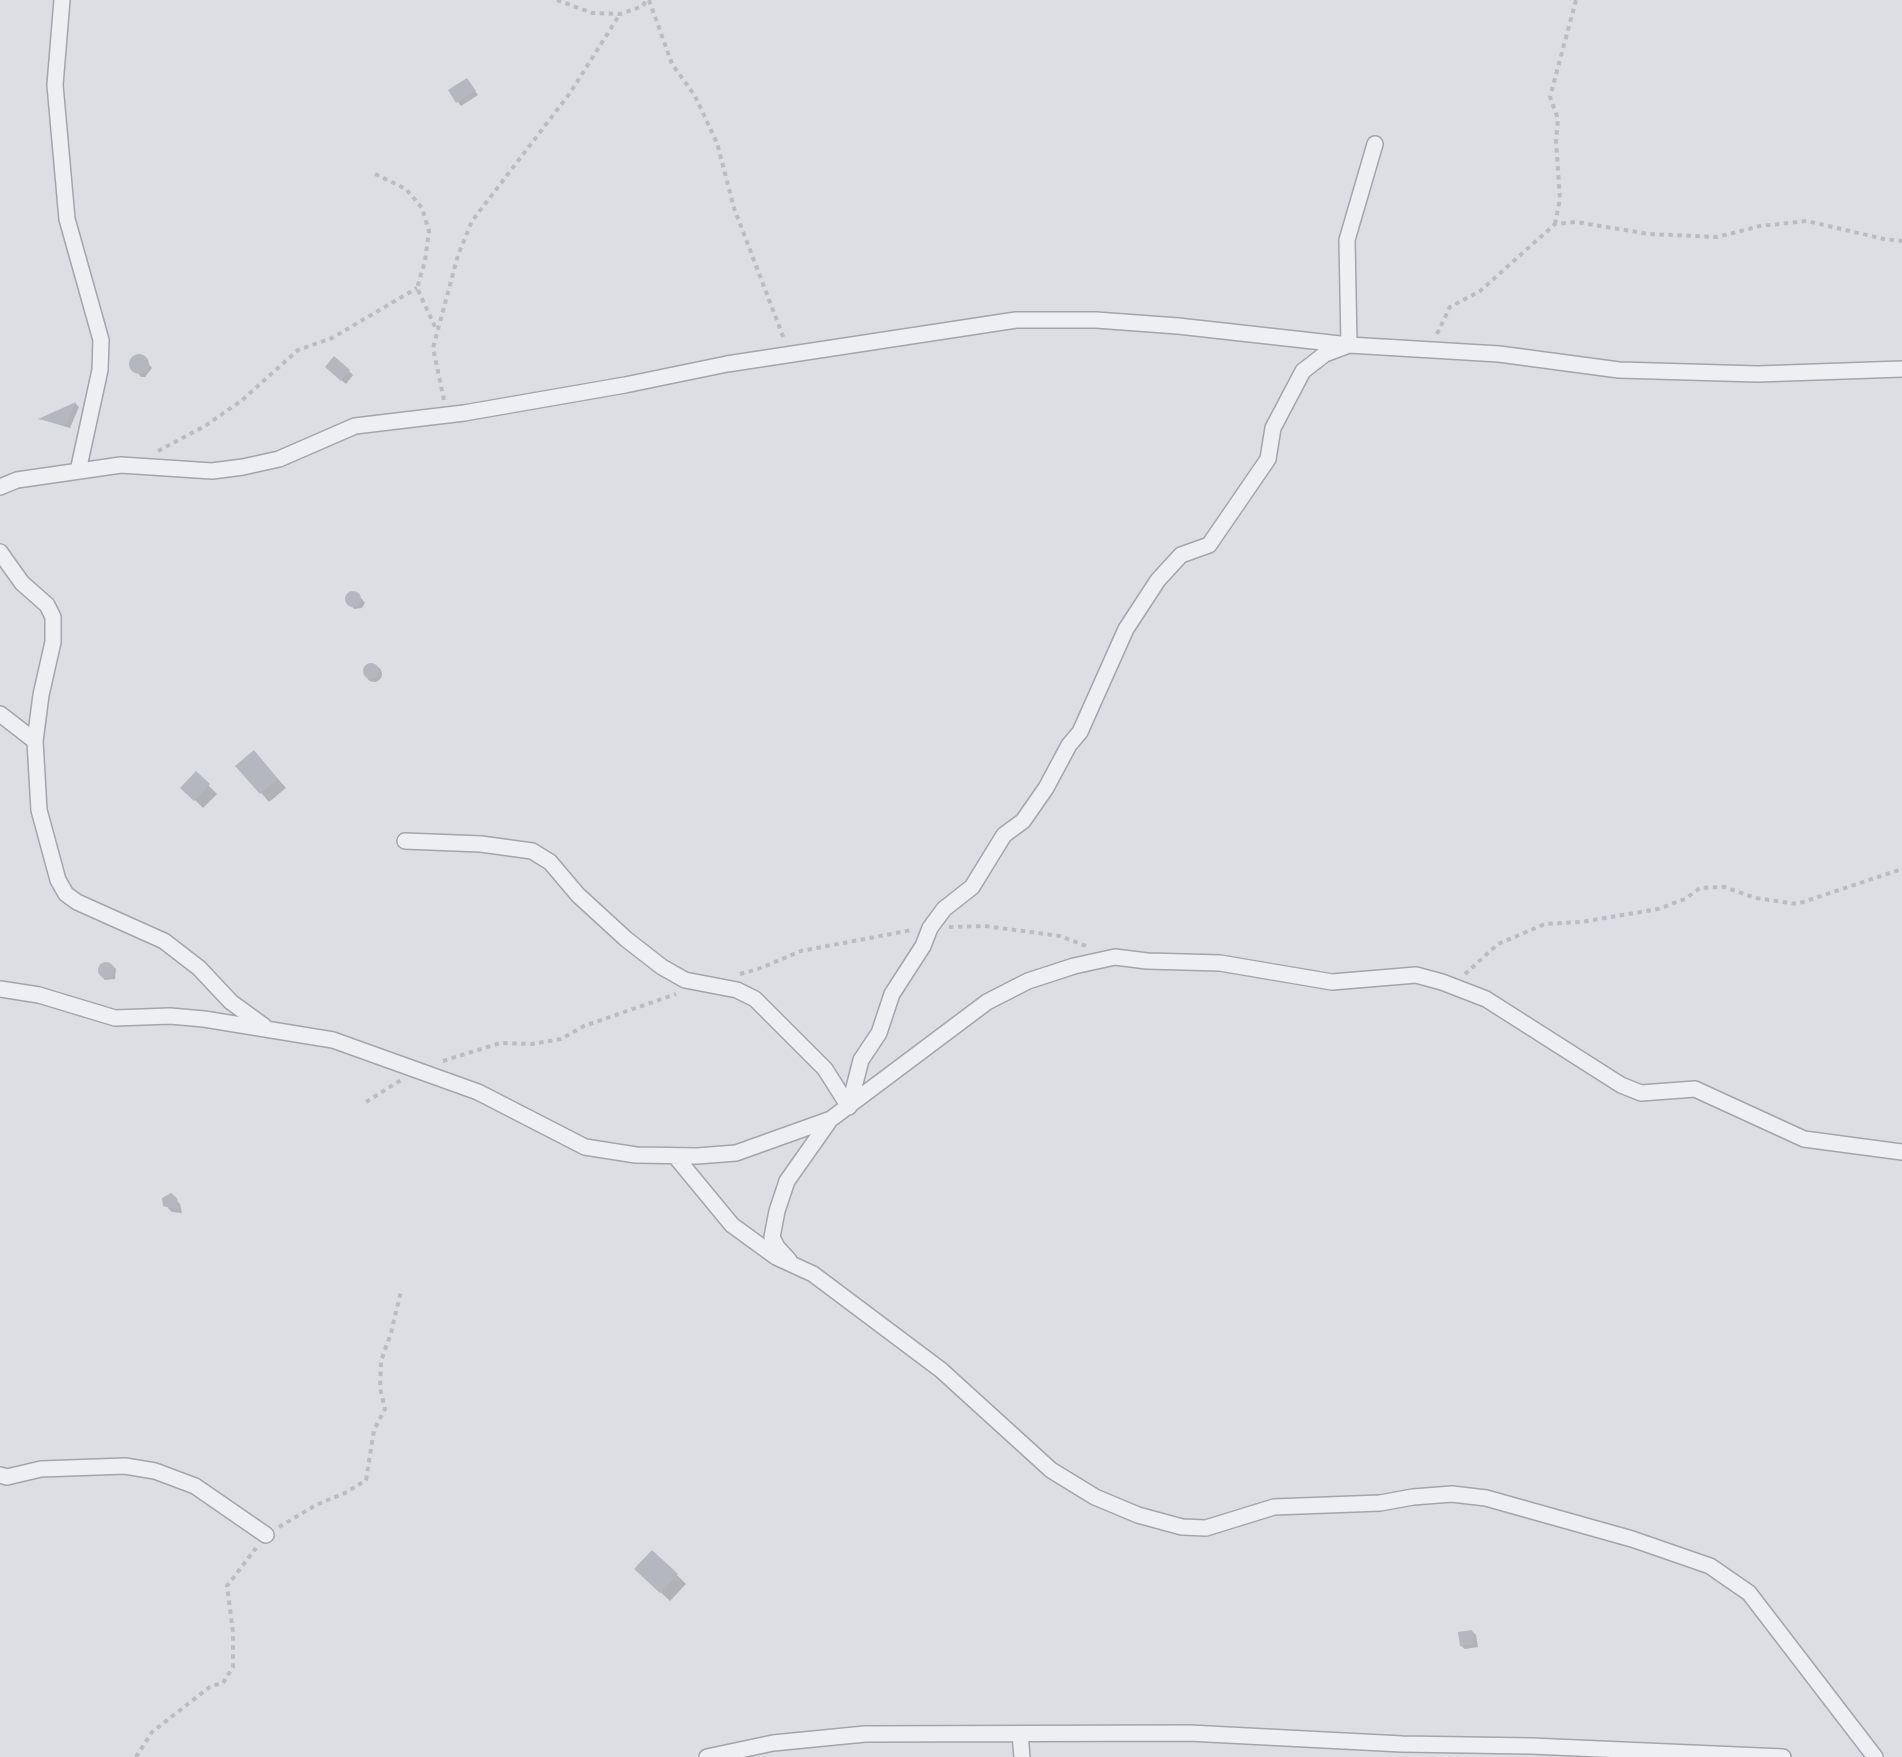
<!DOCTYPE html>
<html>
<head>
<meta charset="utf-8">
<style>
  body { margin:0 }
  canvas { display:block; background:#dcdee4 }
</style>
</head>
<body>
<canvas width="1902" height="1757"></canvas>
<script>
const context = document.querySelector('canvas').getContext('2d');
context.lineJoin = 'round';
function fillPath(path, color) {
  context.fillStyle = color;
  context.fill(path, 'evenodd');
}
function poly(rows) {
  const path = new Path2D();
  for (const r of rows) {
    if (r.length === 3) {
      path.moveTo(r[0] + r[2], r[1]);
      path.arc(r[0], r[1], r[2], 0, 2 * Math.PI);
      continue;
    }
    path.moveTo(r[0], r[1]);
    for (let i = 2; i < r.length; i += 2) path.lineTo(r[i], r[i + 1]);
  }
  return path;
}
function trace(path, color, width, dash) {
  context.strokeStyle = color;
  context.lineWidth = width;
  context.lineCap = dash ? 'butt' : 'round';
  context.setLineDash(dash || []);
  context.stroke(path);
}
fillPath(poly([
  [467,80,478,95,461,106,450,91],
  [142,356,152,368,145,377,141,377,131,365,134,358],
  [330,371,349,371,353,375,346,384],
  [75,403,79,407,70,428,40,419],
  [349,594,356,594,361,598,365,603,362,608,354,609,346,599],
  [374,674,8],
  [262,761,286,788,269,802,238,766],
  [196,773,217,794,203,808,182,787],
  [112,965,116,969,115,979,105,980,101,976,102,966],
  [171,1195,180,1204,182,1213,172,1212,168,1208,164,1199],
  [653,1552,686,1584,670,1601,636,1569],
  [1472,1631,1476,1635,1478,1647,1465,1649,1461,1646]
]), '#0003');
fillPath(poly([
  [467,78,476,91,456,103,448,90],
  [139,364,10],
  [334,356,350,370,341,381,325,367],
  [76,402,66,425,38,419],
  [353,599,8],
  [371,671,8],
  [254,750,278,779,260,794,235,766],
  [196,771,210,784,194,801,180,788],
  [106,970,8],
  [171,1193,177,1198,179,1210,163,1206,162,1198],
  [652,1550,678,1574,660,1593,634,1569],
  [1472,1630,1474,1644,1460,1646,1458,1632]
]), '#b4b7c0');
const minor = poly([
  [62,0,55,85,67,219,101,340,100,370,78,471],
  [0,487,17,480,121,465,212,471,243,467,279,459,355,426,464,413,625,385,727,364,1016,320,1096,320,1178,326,1349,345,1499,354,1619,370,1758,374,1902,369],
  [0,552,22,583,47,605,53,617,53,642,41,695,35,741,39,810,58,880,66,894,77,902,164,941,199,968,231,1002,264,1026],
  [0,714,35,741],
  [405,841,481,844,532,851,550,862,578,895,626,939,662,967,685,980,737,990,755,999,825,1069,849,1107,861,1060,879,1033,892,994,923,946,930,928,944,909,972,887,1004,835,1023,821,1046,788,1069,745,1080,732,1126,629,1158,580,1181,555,1209,545,1268,459,1273,428,1303,371,1325,354,1349,345,1347,240,1375,144],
  [0,989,39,995,115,1018,170,1016,204,1019,333,1040,478,1092,585,1147,636,1155,697,1156,736,1153,831,1119,987,1002,1028,981,1074,966,1115,957,1147,961,1220,963,1332,982,1416,975,1442,982,1486,999,1621,1085,1641,1093,1695,1089,1804,1139,1902,1152],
  [675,1156,732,1225,776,1257,813,1274,941,1370,1051,1470,1095,1497,1138,1515,1182,1527,1206,1528,1274,1507,1380,1503,1413,1497,1452,1494,1486,1498,1632,1539,1710,1566,1749,1593,1875,1757],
  [789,1260,777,1247,772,1237,777,1211,787,1181,830,1120],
  [0,1475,7,1477,41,1469,125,1466,155,1471,195,1486,266,1535],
  [1020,1734,1022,1757],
  [707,1757,773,1743,865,1734,1189,1733,1402,1744,1531,1746,1783,1757]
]);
trace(minor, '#a2a5ad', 18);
trace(poly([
  [557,0,592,13,620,14,643,6,646,0],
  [649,0,672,64,695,96,717,143,734,208,784,339],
  [375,174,406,189,422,208,429,231,425,261,417,288,437,331],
  [1555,224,1560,199,1556,141,1558,119,1550,97,1576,0],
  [1437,334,1450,307,1480,291,1555,224,1576,222,1649,234,1717,237,1760,226,1807,221,1884,239,1902,241],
  [444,400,433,348,458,255,472,221,570,93,620,14],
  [158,451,205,426,241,401,298,350,332,338,417,288],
  [949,927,985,926,1060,936,1086,946],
  [740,974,758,969,801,951,912,930],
  [1465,974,1498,944,1545,924,1581,922,1658,909,1685,899,1700,888,1724,887,1756,898,1797,904,1902,869],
  [443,1061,500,1043,532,1044,561,1039,584,1026,676,994],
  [366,1102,401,1080],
  [279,1527,316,1505,347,1492,366,1480,374,1430,385,1409,380,1388,381,1361,391,1333,401,1291],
  [136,1757,152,1732,211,1686,223,1683,233,1667,233,1632,227,1586,256,1548]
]), '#bbbcc3', 4, [4.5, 4.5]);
trace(minor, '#eeeff3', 15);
</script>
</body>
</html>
